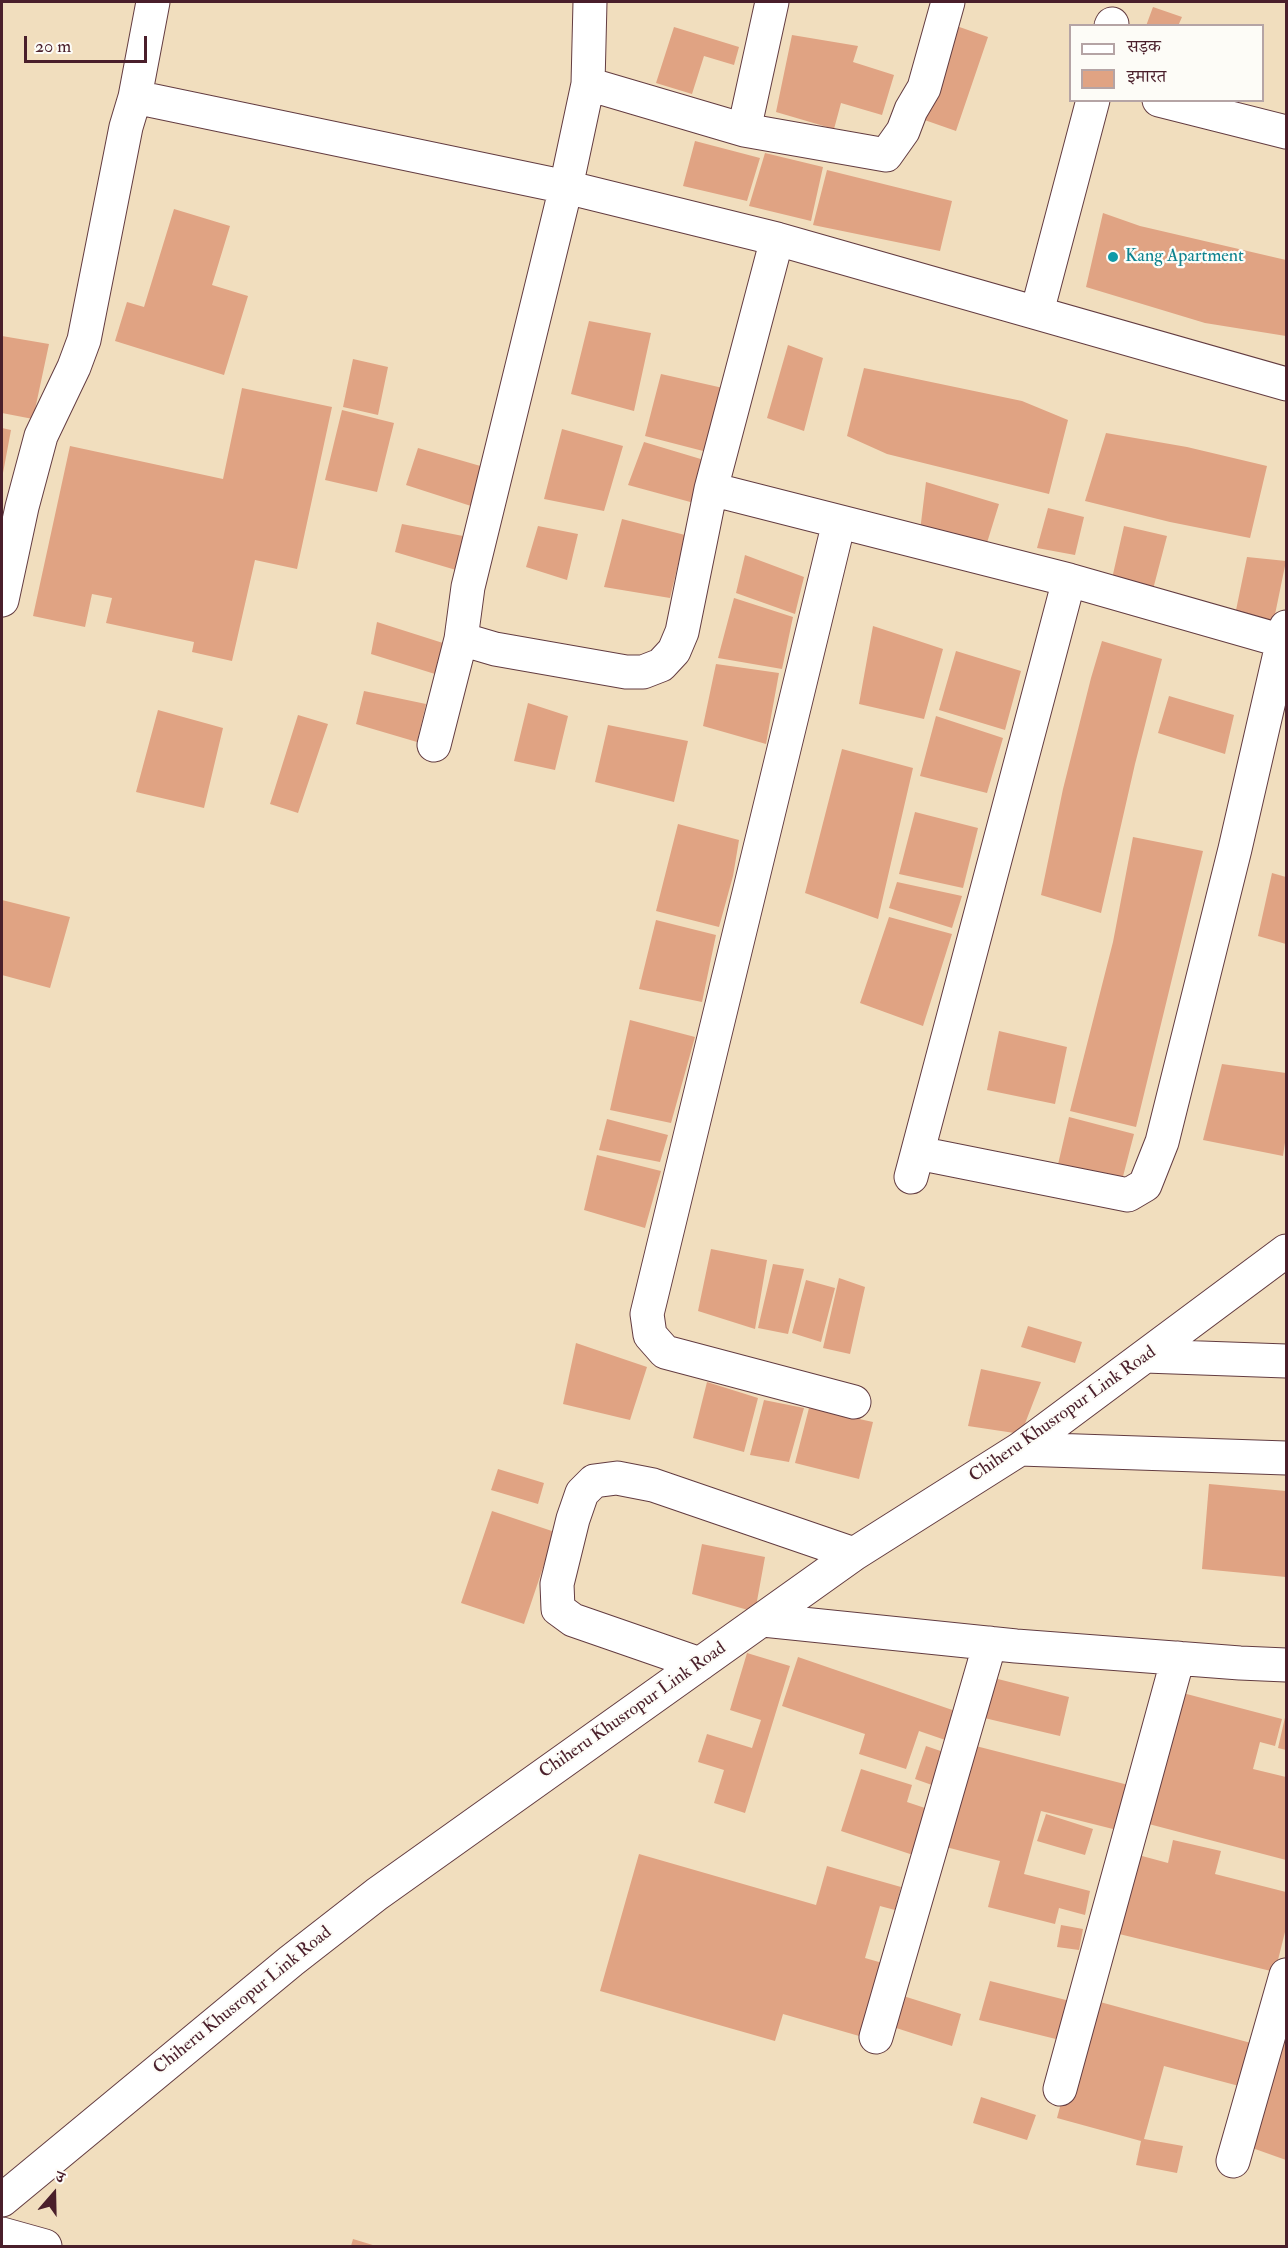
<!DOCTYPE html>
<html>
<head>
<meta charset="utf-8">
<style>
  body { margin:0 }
  #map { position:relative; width:1288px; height:2248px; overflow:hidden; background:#f1debe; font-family:"IM FELL Double Pica","Noto Serif Devanagari",serif }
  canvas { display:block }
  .frame { position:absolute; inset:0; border:3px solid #4a1f2b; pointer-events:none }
  .legend { position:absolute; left:1069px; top:24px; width:195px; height:78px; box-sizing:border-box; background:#fdfcf7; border:2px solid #b5a4a5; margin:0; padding:8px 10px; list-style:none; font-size:18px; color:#4a1f2b }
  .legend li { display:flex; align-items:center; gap:12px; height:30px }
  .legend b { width:30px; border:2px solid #b5a4a5 }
  .north { position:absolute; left:24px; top:2164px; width:60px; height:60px; -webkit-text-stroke:4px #fdfcf7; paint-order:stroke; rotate:20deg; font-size:16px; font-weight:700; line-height:24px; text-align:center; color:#4a1f2b }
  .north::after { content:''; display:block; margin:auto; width:21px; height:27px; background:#4a1f2b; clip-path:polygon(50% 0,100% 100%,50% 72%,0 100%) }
  .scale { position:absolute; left:24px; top:36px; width:123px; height:27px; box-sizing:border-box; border:3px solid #4a1f2b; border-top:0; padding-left:8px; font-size:18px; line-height:21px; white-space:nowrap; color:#4a1f2b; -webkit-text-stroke:4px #fdfcf7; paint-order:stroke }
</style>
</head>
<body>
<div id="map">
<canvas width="1288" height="2248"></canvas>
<div class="frame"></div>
<ul class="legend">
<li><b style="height:8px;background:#fff"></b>सड़क</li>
<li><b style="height:16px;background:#e0a383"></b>इमारत</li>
</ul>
<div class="north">उ</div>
<div class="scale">20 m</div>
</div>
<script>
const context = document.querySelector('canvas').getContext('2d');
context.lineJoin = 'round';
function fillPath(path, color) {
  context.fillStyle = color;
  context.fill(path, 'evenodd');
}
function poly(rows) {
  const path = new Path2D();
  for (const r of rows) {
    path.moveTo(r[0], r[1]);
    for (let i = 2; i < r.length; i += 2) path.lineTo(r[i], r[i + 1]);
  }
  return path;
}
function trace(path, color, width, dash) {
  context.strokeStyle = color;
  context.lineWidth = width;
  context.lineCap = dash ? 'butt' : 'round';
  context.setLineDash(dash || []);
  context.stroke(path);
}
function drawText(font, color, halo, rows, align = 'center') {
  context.font = font + ' "IM FELL Double Pica",serif';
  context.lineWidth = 4.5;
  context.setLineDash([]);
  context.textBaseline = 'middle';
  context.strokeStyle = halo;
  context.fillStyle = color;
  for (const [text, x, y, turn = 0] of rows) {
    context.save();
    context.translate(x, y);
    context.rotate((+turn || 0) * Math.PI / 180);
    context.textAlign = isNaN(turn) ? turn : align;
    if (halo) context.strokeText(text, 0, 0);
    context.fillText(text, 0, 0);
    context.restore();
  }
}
fillPath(poly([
  [1153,7,1182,17,1178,26,1146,26],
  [948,23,988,37,956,131,916,117],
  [674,27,739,47,734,65,704,56,692,94,656,83],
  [792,35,858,46,853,62,894,75,882,115,841,103,834,129,776,112],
  [695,141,760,158,747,201,683,186],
  [765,153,823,167,811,221,749,206],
  [827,170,952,201,940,251,813,225],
  [174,209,230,226,212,285,248,296,224,375,115,341,127,302,144,307],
  [1103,213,1140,226,1286,260,1286,336,1205,323,1086,287],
  [589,321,651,333,634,411,571,394],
  [2,336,49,344,33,419,2,413],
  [788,345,823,358,804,431,767,418],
  [353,359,388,367,378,415,343,407],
  [864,368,1022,401,1068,420,1049,494,887,454,847,436],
  [661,374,723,388,707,452,645,436],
  [242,388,332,407,297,569,255,560,232,661,192,652,194,642,106,623,112,598,92,594,85,627,33,616,70,446,223,479],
  [342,410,394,423,377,492,325,480],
  [2,428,11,430,3,473,2,473],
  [562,429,623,446,604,511,544,499],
  [1106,433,1187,447,1267,466,1250,538,1170,522,1085,501],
  [644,442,704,460,694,503,628,485],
  [418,448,484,467,471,506,406,485],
  [926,482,999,504,986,546,920,531],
  [1048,508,1084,517,1075,555,1037,548],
  [622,519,685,535,670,598,604,587],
  [402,524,468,537,456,570,395,552],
  [538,526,578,534,567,580,526,567],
  [1124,526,1167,536,1151,597,1111,583],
  [745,555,804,577,795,614,736,593],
  [1247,557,1286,561,1272,629,1235,615],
  [734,598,793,617,782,669,718,658],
  [377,622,443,643,435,674,371,654],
  [873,626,943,649,924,719,859,704],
  [1102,641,1162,659,1135,764,1101,913,1041,895,1063,789,1091,678],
  [956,651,1021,671,1005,730,939,710],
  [716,664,779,673,766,744,703,726],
  [364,691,426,704,417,742,356,724],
  [1169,696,1234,715,1225,754,1158,733],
  [528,703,568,716,555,770,514,761],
  [158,710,223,728,204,808,136,792],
  [298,715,328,724,298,813,270,804],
  [936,716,1003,738,987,793,920,776],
  [608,725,688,741,674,802,595,782],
  [842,749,913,768,878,919,805,893],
  [915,812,978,828,963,888,899,874],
  [678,824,739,840,733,876,719,927,656,911],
  [1133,837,1203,851,1136,1127,1070,1111,1113,942],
  [1272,873,1286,877,1286,944,1258,936],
  [897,882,962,896,952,928,889,908],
  [2,900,70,917,50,988,2,975],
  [889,917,952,934,923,1026,860,1003],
  [656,920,716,935,702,1002,639,989],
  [630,1020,695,1037,671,1123,610,1110],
  [999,1031,1067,1047,1055,1104,987,1090],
  [1222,1064,1286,1073,1286,1136,1283,1156,1203,1140],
  [1069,1117,1134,1134,1120,1188,1056,1173],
  [607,1119,668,1135,660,1162,599,1150],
  [597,1155,661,1171,645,1228,584,1210],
  [711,1249,767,1260,755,1329,698,1311],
  [773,1264,804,1269,788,1334,758,1328],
  [839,1278,865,1287,850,1354,823,1348],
  [806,1280,835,1288,821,1342,792,1333],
  [1028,1326,1082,1342,1075,1363,1021,1347],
  [576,1343,647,1367,630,1420,563,1404],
  [981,1369,1041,1382,1021,1434,968,1426],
  [707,1382,758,1398,744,1452,693,1438],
  [764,1400,804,1408,789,1462,750,1455],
  [809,1408,873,1422,859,1479,795,1463],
  [498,1469,544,1483,538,1504,491,1490],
  [1209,1484,1286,1491,1286,1577,1202,1569],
  [492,1511,555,1532,524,1624,461,1603],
  [702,1544,765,1557,755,1612,692,1594],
  [747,1653,790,1666,745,1813,714,1803,724,1770,698,1762,707,1734,752,1748,761,1720,730,1710],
  [798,1657,967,1715,957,1744,919,1731,906,1769,859,1754,865,1734,782,1706],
  [986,1676,1069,1697,1060,1736,976,1716],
  [1179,1692,1282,1719,1275,1746,1260,1742,1253,1769,1286,1777,1286,1860,1145,1823],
  [1286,1713,1286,1750,1278,1748],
  [968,1744,1144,1789,1133,1834,1041,1811,1024,1874,1090,1891,1085,1915,1059,1908,1055,1924,988,1907,1000,1861,942,1846],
  [926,1746,958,1757,946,1790,915,1779],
  [861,1769,912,1785,907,1802,934,1811,919,1857,841,1831],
  [1046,1814,1093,1829,1085,1855,1037,1841],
  [1173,1840,1221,1851,1215,1874,1286,1892,1286,1928,1275,1972,1111,1932,1131,1853,1168,1863],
  [639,1854,816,1905,827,1866,901,1887,895,1910,880,1906,865,1958,893,1966,873,2040,783,2014,775,2041,600,1991],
  [1061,1925,1083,1929,1079,1950,1057,1947],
  [990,1981,1078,2003,1068,2042,979,2020],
  [900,1995,961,2014,952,2046,890,2026],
  [1089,1999,1251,2043,1239,2086,1164,2066,1144,2139,1183,2146,1177,2173,1136,2165,1141,2141,1057,2118],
  [1286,2020,1286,2160,1241,2144],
  [981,2097,1036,2115,1027,2140,973,2123],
  [353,2239,376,2246,351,2246]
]), '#e0a383');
const minor = poly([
  [590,2,588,84,566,187,468,587,461,639,495,649,626,672,643,672,661,665,674,651,682,632,711,489,777,239],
  [1111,26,1112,24],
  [588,84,744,130,886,155,903,131,911,110,924,88,948,2],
  [135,97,566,187,777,239,1286,384],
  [1159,100,1286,132],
  [744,130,772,2],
  [1037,312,1093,100],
  [711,489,1069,580,1286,642],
  [839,522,647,1314,650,1335,665,1352,854,1402],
  [2,600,22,507,41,436,74,367,84,340,126,127,135,97,153,2],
  [434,745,461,639],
  [918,1153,1128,1195,1145,1185,1162,1142,1235,849,1286,627],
  [911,1177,1069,580],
  [1145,1356,1286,1361],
  [1020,1449,1286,1458],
  [763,1620,1016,1646,1240,1663,1286,1665],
  [700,1664,573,1620,558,1609,557,1584,573,1519,582,1493,594,1481,617,1478,653,1485,854,1554],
  [876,2037,990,1643],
  [1060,2089,1178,1658],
  [1233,2161,1286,1975],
  [2,2200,291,1961,377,1894,854,1554,1020,1449,1286,1251],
  [2,2234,45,2246]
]);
trace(minor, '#633c41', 35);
trace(minor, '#fff', 33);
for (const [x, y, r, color] of [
  [1113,257,6,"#0f9aa8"]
]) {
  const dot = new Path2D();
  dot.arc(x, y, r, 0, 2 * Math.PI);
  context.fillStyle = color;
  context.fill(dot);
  trace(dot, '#fdfcf7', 2);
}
drawText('18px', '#0d838f', '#fdfcf7', [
  ["Kang Apartment",1125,257]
], 'left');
drawText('18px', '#4a1f2b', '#fdfcf7', [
  ["Chiheru Khusropur Link Road",1063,1415,-35],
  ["Chiheru Khusropur Link Road",633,1711,-35],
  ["Chiheru Khusropur Link Road",243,2001,-39]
]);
</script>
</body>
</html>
